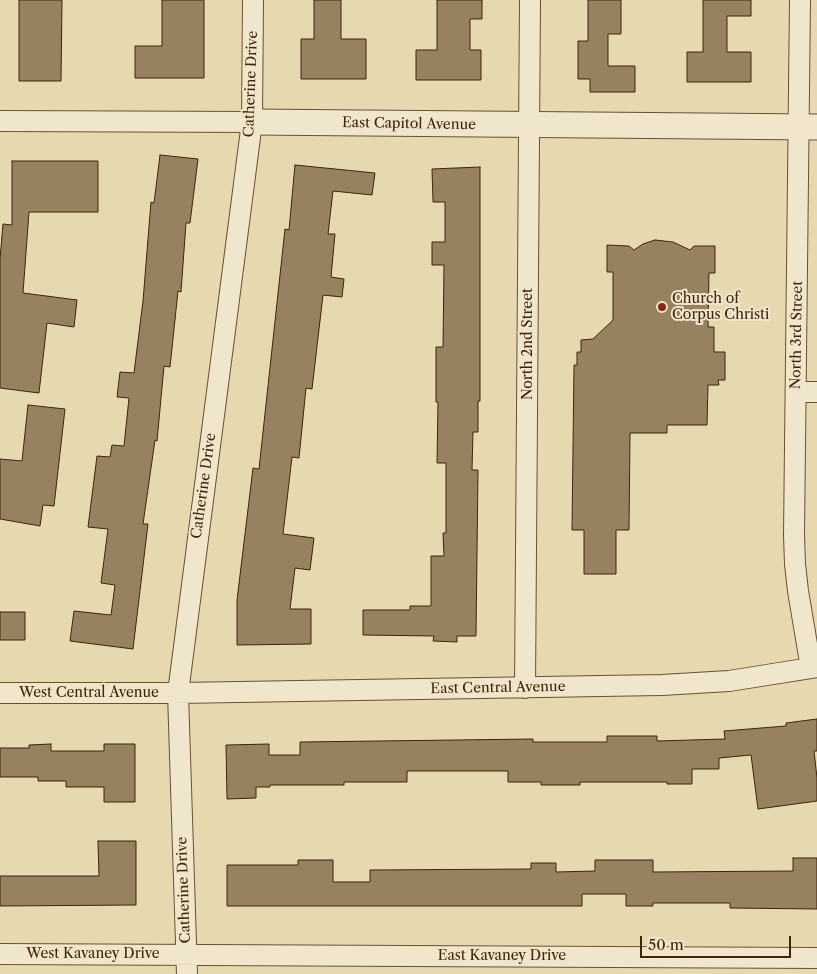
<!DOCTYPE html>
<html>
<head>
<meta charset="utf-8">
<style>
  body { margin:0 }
  #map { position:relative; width:817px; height:974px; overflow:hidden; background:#e6d9af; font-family:"Libre Caslon Text",serif }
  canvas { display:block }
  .scale { position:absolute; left:640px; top:936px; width:151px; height:22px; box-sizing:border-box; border:2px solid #41240a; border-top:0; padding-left:6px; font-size:15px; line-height:18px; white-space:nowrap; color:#41240a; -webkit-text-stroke:4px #efe6cb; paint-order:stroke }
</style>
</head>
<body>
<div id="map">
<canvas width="817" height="974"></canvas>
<div class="scale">50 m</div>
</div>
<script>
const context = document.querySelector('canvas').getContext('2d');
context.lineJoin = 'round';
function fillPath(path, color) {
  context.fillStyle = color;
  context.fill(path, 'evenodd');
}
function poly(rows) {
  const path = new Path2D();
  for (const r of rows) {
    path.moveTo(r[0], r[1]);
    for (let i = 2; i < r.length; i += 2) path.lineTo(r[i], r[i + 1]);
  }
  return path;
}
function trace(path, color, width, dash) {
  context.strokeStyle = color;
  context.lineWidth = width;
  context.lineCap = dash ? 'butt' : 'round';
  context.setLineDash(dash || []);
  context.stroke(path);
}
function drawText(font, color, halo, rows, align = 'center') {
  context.font = font + ' "Libre Caslon Text",serif';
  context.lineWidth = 4;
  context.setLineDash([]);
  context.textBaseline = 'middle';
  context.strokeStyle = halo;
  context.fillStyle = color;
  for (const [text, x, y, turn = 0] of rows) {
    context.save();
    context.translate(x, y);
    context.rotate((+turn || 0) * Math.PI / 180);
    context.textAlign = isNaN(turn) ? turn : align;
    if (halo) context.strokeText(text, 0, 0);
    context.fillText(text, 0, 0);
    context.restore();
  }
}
const building = poly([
  [19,0,62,0,61,81,19,81,19,0],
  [162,0,204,0,204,78,135,78,135,46,162,46,162,0],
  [314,0,341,0,341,39,366,39,366,79,301,79,301,39,314,39,314,0],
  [437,0,482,0,482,19,470,19,470,50,481,50,481,80,416,80,416,50,437,50,437,0],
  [588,0,621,0,621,34,608,34,608,66,635,66,635,92,590,92,590,79,578,79,578,41,588,41,588,0],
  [703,0,751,0,751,16,727,16,727,52,751,52,751,82,687,82,687,52,703,52,703,0],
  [160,155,198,159,190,223,186,223,181,292,178,291,170,367,164,366,157,441,155,440,143,524,148,524,133,649,70,641,74,611,111,615,115,585,101,583,108,529,88,527,97,456,110,457,112,445,124,446,129,398,117,397,120,372,134,373,143,301,151,202,154,203,160,155],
  [12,161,98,161,98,212,29,212,23,293,77,300,74,327,47,323,39,393,0,388,0,259,3,224,12,225,12,161],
  [295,165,375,173,372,195,333,191,328,234,335,234,331,277,344,279,342,297,323,295,312,389,306,388,299,458,292,457,283,534,314,538,310,570,295,568,290,609,311,609,311,644,237,645,237,600,253,468,259,469,285,229,289,230,295,165],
  [480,167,480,401,478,401,478,432,473,432,472,470,478,470,476,636,457,636,457,642,433,641,434,636,363,635,363,610,410,610,410,606,431,606,431,556,444,556,443,533,446,533,446,463,437,463,438,402,436,402,436,347,443,347,444,265,432,265,432,242,445,242,445,202,433,202,432,169,480,167],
  [655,240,673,242,690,250,694,246,715,246,715,273,709,273,708,327,714,327,714,352,725,352,725,380,718,380,719,385,708,385,707,425,667,425,667,433,630,433,629,530,616,530,616,574,584,574,584,530,572,530,574,365,577,365,577,352,581,352,581,340,593,339,613,320,613,272,607,272,607,245,629,246,634,250,643,244,655,240],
  [28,405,65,409,54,506,43,505,40,526,0,519,0,459,22,461,28,405],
  [0,612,25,612,25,640,0,640,0,612],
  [817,719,817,751,814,751,817,778,817,801,758,809,751,755,719,758,719,769,692,769,692,784,667,784,667,782,580,782,580,785,541,785,541,782,508,782,508,771,407,771,407,782,344,782,344,785,270,785,270,787,256,787,256,798,227,799,226,745,269,744,269,755,300,755,300,742,533,739,533,742,607,742,607,736,657,736,657,741,725,739,724,731,786,726,786,723,817,719],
  [51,744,51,751,104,751,104,744,135,744,135,802,104,802,104,787,66,787,66,781,38,781,38,777,0,777,0,748,29,748,29,745,51,744],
  [98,841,136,841,136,905,0,906,0,876,99,876,98,841],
  [793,858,817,858,817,909,730,908,730,903,653,903,653,906,626,906,626,894,582,894,582,906,227,906,227,865,298,865,298,860,333,860,333,882,370,882,370,870,531,869,531,863,556,863,556,872,595,871,595,860,653,860,653,872,793,871,793,858]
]);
fillPath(building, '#978260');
trace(building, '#41240a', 1);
const minor = poly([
  [800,0,794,535,795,564,798,591,811,668],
  [0,121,252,122],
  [796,392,817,392],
  [525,688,530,0],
  [0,693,178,693,662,685,729,681,817,667],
  [0,954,817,958],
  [187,974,178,693,252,122,253,0]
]);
const tertiary = poly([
  [252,122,817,127]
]);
trace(minor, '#6a5133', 22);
trace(tertiary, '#6a5133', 27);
trace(minor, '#efe6cb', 20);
trace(tertiary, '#efe6cb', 25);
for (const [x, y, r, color] of [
  [662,307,5,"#8f2418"]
]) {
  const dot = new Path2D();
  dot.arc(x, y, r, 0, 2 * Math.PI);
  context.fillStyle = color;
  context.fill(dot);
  trace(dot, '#efe6cb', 2);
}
drawText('14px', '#41240a', '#efe6cb', [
  ["Catherine Drive",251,84,-88],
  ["East Capitol Avenue",409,124,1],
  ["North 3rd Street",797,335,-89],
  ["North 2nd Street",528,344,-90],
  ["Catherine Drive",204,486,-82],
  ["East Central Avenue",498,688,-1],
  ["West Central Avenue",89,693],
  ["Catherine Drive",184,890,-92],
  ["West Kavaney Drive",93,954],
  ["East Kavaney Drive",502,956]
]);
drawText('14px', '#41240a', '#efe6cb', [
  ["Church of",672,299],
  ["Corpus Christi",672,315]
], 'left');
</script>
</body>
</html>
